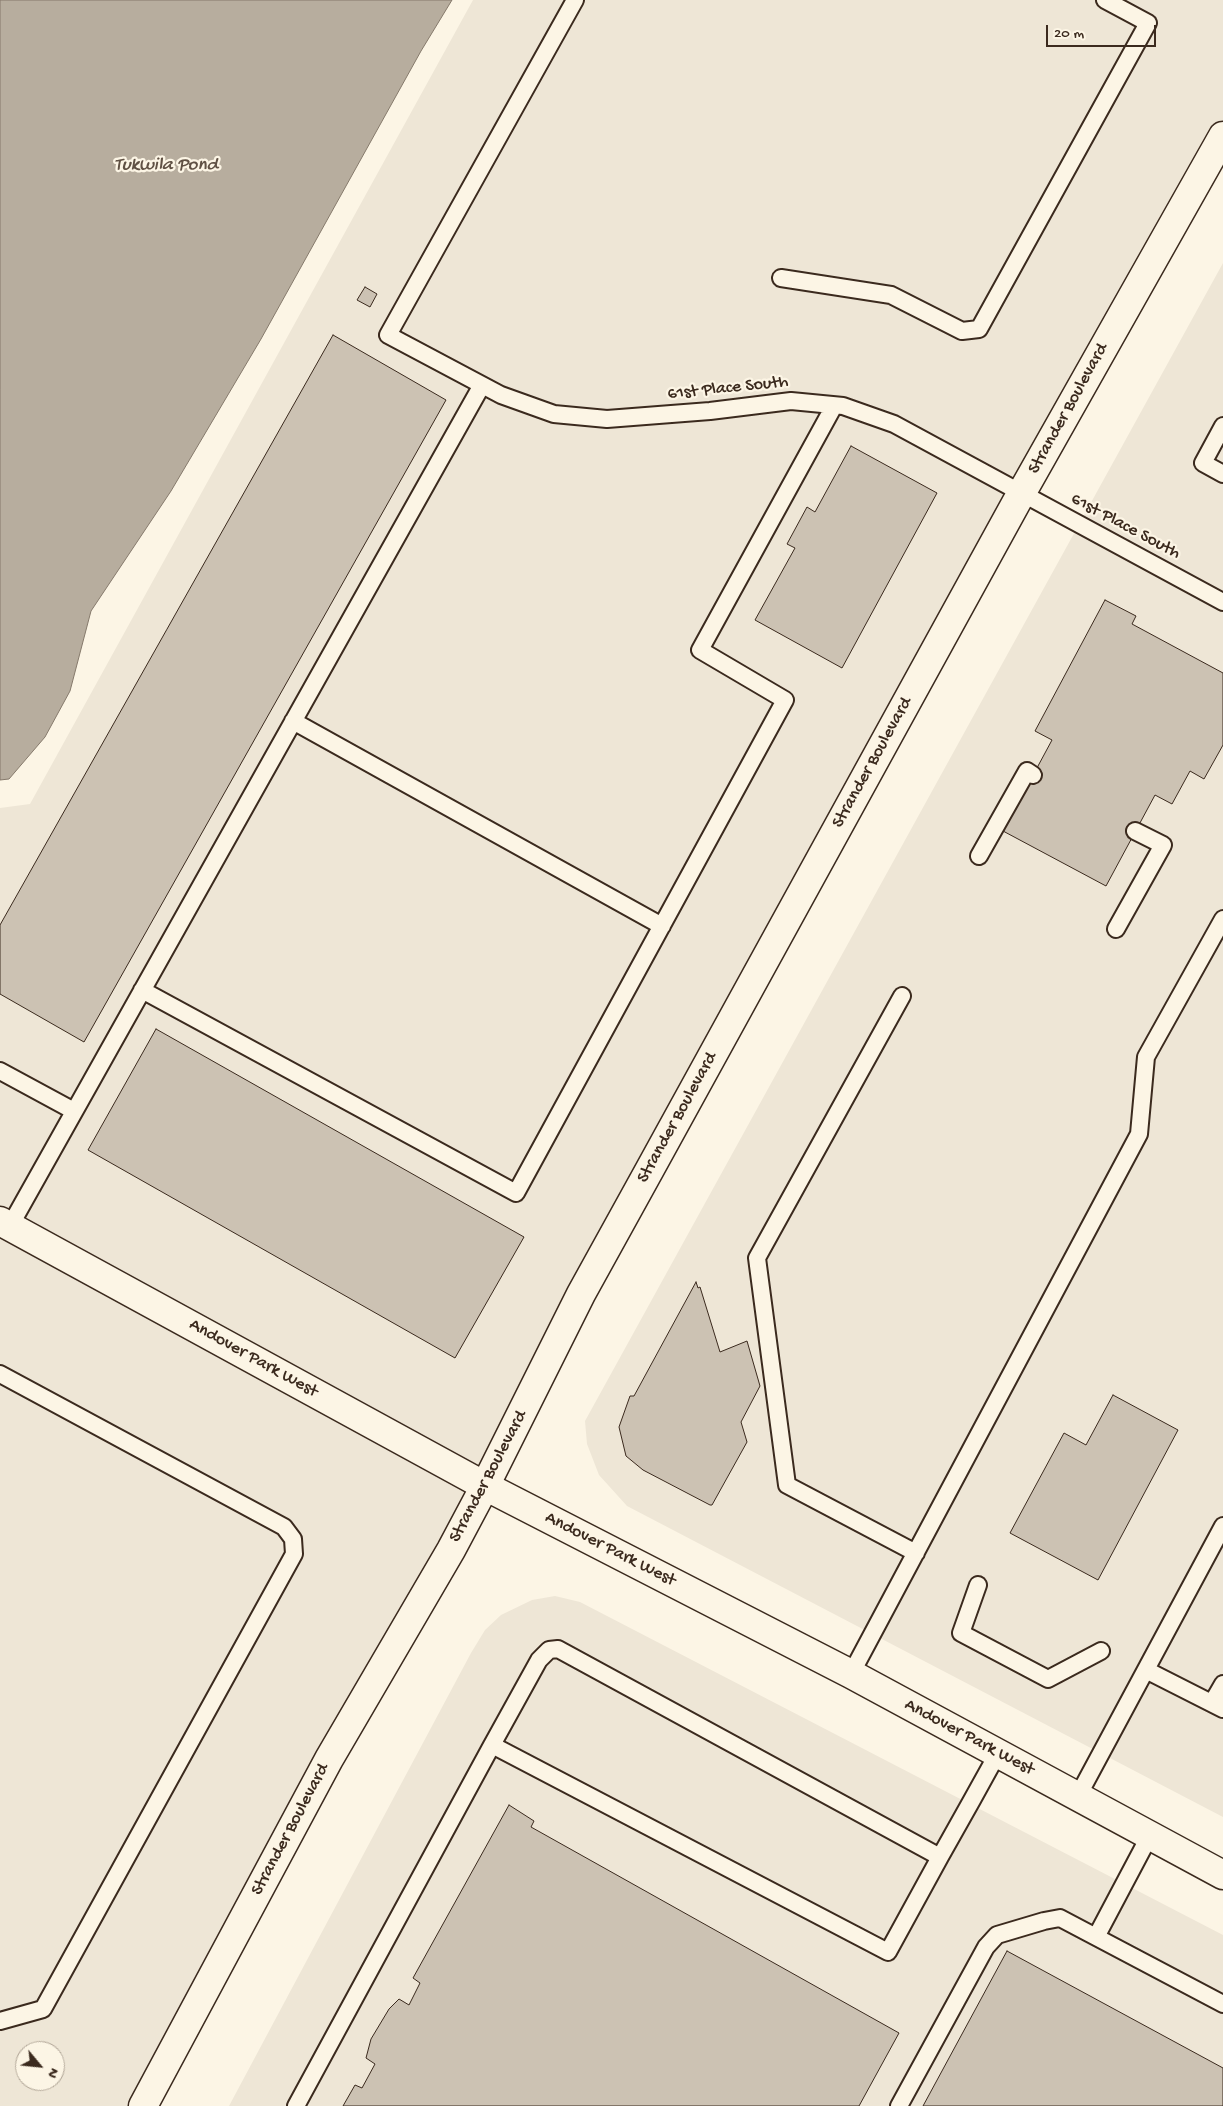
<!DOCTYPE html>
<style>
body{margin:0}
#map{position:relative;width:1223px;height:2106px;overflow:hidden;background:#fcf5e5;font-family:"Gochi Hand",sans-serif}
canvas{display:block}
.north{position:absolute;left:15px;top:2041px;width:50px;height:50px;box-sizing:border-box;background:#fcf5e5;border:1px solid #afa495;border-radius:50%;rotate:118deg;font-size:14px;font-weight:700;line-height:20px;text-align:center;color:#3b2a1e}
.north::after{content:'';display:block;margin:auto;width:18px;height:22px;background:#3b2a1e;clip-path:polygon(50% 0,100% 100%,50% 72%,0 100%)}
.scale{position:absolute;left:1046px;top:25px;width:110px;height:22px;box-sizing:border-box;border:2px solid #3b2a1e;border-top:0;padding-left:6px;font-size:15px;line-height:18px;white-space:nowrap;color:#3b2a1e;-webkit-text-stroke:4px #fcf5e5;paint-order:stroke}
</style>
<div id="map">
<canvas width="1223" height="2106"></canvas>
<div class="north">N</div>
<div class="scale">20 m</div>
</div>
<script>
const g = document.querySelector('canvas').getContext('2d');
g.lineJoin = 'round';
function fillPath(path, color) { g.fillStyle = color; g.fill(path, 'evenodd'); }
const toPath = rows => new Path2D(rows.map(r => 'M' + r).join(''));
function trace(path, color, width, dash) { g.strokeStyle = color; g.lineWidth = width; g.lineCap = dash ? 'butt' : 'round'; g.setLineDash(dash || []); g.stroke(path); }
function label(font, color, halo, rows, align = 'center') {
  g.font = font + ' "Gochi Hand",sans-serif'; g.lineWidth = 4.5; g.setLineDash([]); g.textBaseline = 'middle'; g.strokeStyle = halo; g.fillStyle = color; for (const [text, x, y, turn = 0] of rows) {
    g.save(); g.translate(x, y); g.rotate((+turn || 0) * Math.PI / 180); g.textAlign = isNaN(turn) ? turn : align; if (halo) g.strokeText(text, 0, 0); g.fillText(text, 0, 0); g.restore();
  }
}
fillPath(toPath([
 [473,0,1223,0,1223,149,133,2106,0,2106,0,808,30,804],
 [25,2051,55,2051,55,2081,25,2081],
 [1223,263,1223,1817,627,1506,599,1475,587,1444,585,1421],
 [555,1596,580,1602,1223,1935,1223,2106,229,2106,471,1653,485,1630,501,1615,532,1600]
]), '#eee6d6');
const water = toPath([
 [0,0,452,0,421,51,261,339,171,491,91,611,70,691,45,737,9,779,0,780,0,0]
]);
fillPath(water, '#b7ad9e');
trace(water, '#85796b', 1);
const building = toPath([
 [365,287,377,294,370,307,357,300,365,287],
 [333,335,446,400,84,1042,0,994,0,925,333,335],
 [851,446,937,493,842,668,755,620,795,548,787,544,807,507,815,512,851,446],
 [1105,600,1136,616,1132,624,1223,673,1223,745,1204,779,1190,771,1172,804,1155,795,1106,886,1003,831,1052,740,1035,731,1105,600],
 [156,1029,524,1237,455,1358,88,1150,156,1029],
 [696,1282,698,1288,700,1287,720,1352,747,1341,760,1386,741,1422,747,1442,712,1505,710,1505,643,1470,626,1456,619,1427,630,1396,634,1396,696,1282],
 [1113,1395,1178,1430,1098,1580,1010,1533,1064,1433,1086,1445,1113,1395],
 [509,1805,534,1821,531,1827,899,2033,859,2106,343,2106,355,2085,362,2088,375,2064,366,2058,371,2039,389,2009,399,1999,409,2005,420,1983,413,1978,509,1805],
 [1007,1951,1223,2068,1223,2106,923,2106,1007,1951]
]);
fillPath(building, '#ccc2b3');
trace(building, '#3b2a1e', 1);
const service = toPath([
 [575,0,388,335,501,395,554,414,607,419,710,411,791,401,843,406,894,424,1223,602],
 [781,278,891,295,962,331,979,329,1148,23,1105,0],
 [1223,426,1203,463,1223,474],
 [293,721,662,926],
 [979,856,1027,771,1033,775],
 [1116,929,1163,845,1135,831],
 [142,990,516,1193,785,700,700,650,834,406],
 [902,996,757,1258,787,1485,916,1553],
 [0,1071,74,1111],
 [10,1226,482,385],
 [0,1374,284,1527,293,1539,294,1554,43,2009,0,2021],
 [978,1585,961,1633,1048,1679,1101,1651],
 [1146,1670,1223,1709],
 [851,1674,1139,1134,1146,1057,1223,919],
 [1212,1703,1223,1684],
 [1078,1796,1223,1526],
 [940,1857,558,1649,549,1650,539,1660,492,1745,888,1952,940,1857,972,1800,998,1753],
 [1096,1937,1150,1835],
 [296,2106,492,1745],
 [899,2106,986,1947,997,1935,1044,1921,1060,1918,1223,2004]
]);
const tertiary = toPath([
 [0,1221,485,1486,851,1674,1223,1875]
]);
const secondary = toPath([
 [143,2106,329,1759,451,1550,485,1486,581,1294,650,1169,1021,494,1223,136]
]);
trace(service, '#3b2a1e', 20);
trace(tertiary, '#3b2a1e', 31);
trace(secondary, '#3b2a1e', 31);
trace(service, '#fcf5e5', 16);
trace(tertiary, '#fcf5e5', 28);
trace(secondary, '#fcf5e5', 28);
label('18px', '#3b2a1e', '#fcf5e5', [
 ["61st Place South",728,389,-6],
 ["Strander Boulevard",1069,409,-61],
 ["61st Place South",1125,527,28],
 ["Strander Boulevard",873,763,-61],
 ["Strander Boulevard",678,1118,-61],
 ["Andover Park West",253,1359,29],
 ["Strander Boulevard",489,1477,-62],
 ["Andover Park West",610,1550,27],
 ["Andover Park West",969,1738,28],
 ["Strander Boulevard",291,1830,-62]
]);
label('italic 19px', '#605144', '#fcf5e5', [
 ["Tukwila Pond",166,166]
]);
</script>
